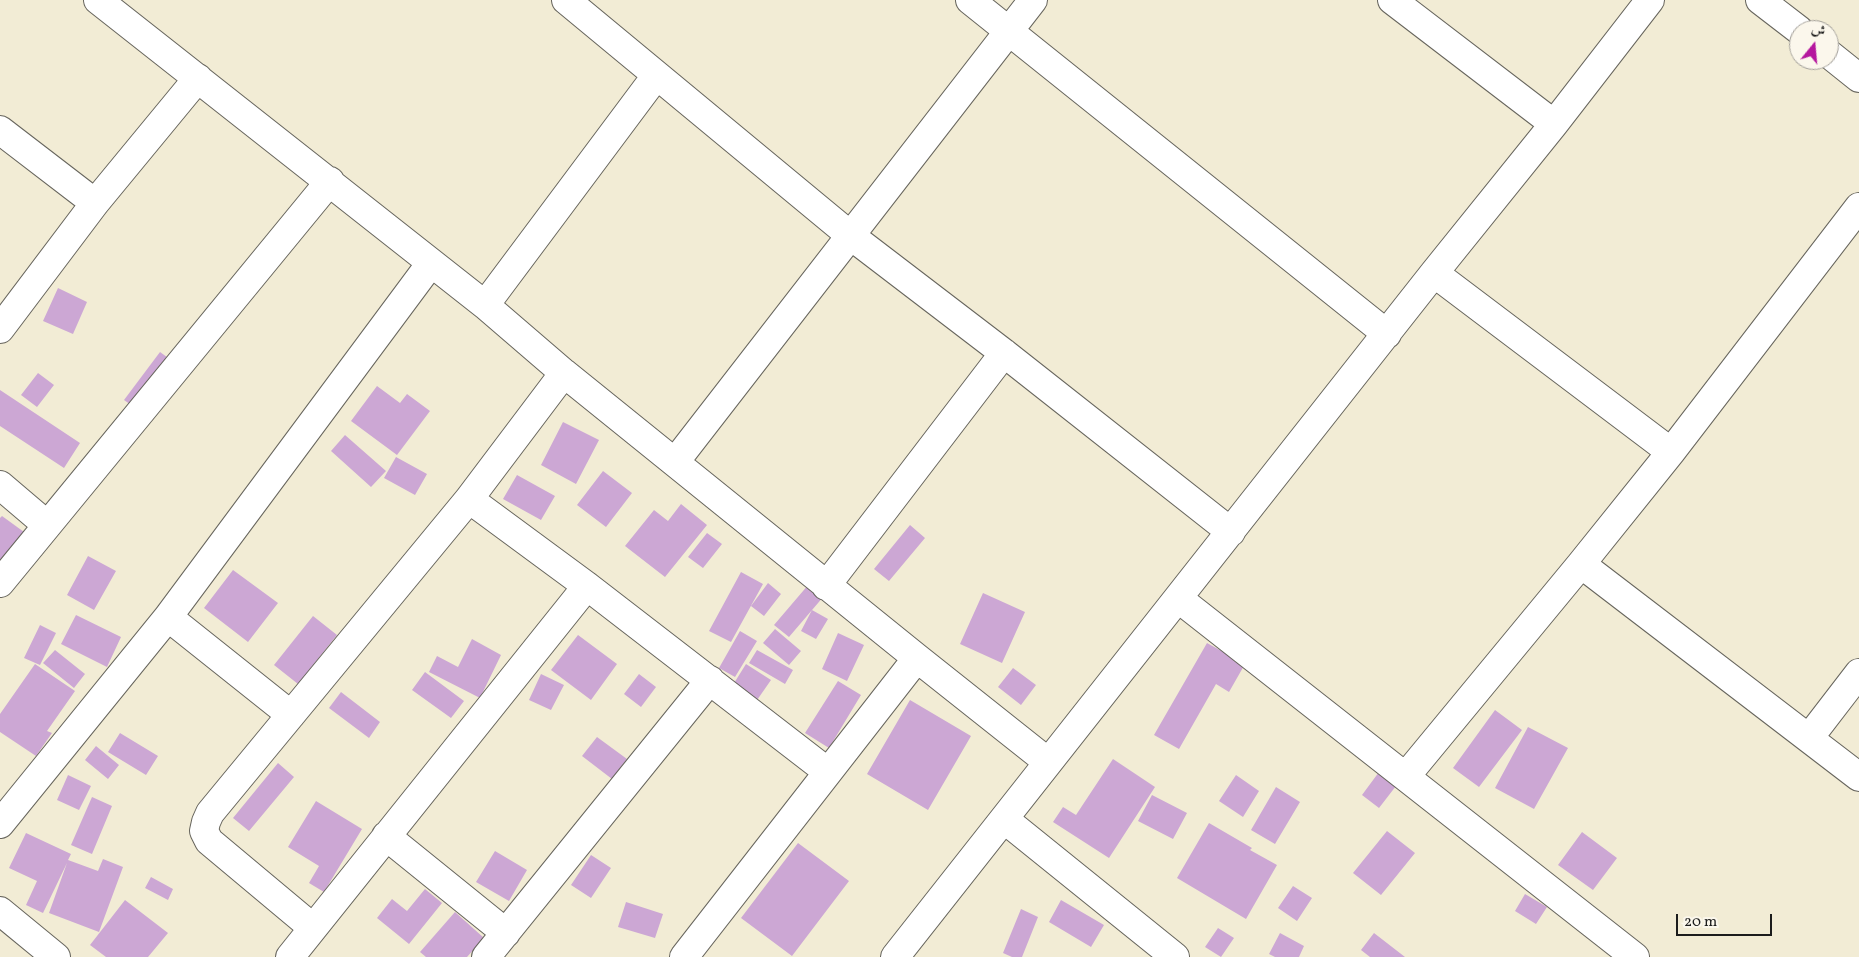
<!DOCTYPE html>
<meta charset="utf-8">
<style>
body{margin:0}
#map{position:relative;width:1859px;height:957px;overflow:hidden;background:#f2ecd5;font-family:Vollkorn,Amiri,serif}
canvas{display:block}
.north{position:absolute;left:1789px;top:20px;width:50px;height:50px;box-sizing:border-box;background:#fbf7ec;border:1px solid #a29f99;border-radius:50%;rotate:17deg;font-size:14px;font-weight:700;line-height:20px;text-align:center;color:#1c1c1c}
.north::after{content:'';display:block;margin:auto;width:18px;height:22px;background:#b5179e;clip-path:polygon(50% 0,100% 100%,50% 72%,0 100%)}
.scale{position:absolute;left:1676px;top:914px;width:96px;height:22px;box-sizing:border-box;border:2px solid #1c1c1c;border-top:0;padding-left:6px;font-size:15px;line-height:18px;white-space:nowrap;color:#1c1c1c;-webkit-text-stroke:4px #fbf7ec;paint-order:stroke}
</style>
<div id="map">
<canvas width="1859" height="957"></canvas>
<div class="north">ش</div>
<div class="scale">20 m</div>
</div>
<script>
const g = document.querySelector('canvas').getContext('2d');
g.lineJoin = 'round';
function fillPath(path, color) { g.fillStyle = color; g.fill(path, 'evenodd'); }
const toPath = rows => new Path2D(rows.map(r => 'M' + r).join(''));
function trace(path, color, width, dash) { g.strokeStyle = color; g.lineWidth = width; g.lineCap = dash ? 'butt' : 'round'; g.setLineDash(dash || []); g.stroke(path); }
fillPath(toPath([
 [58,288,87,302,73,334,43,321],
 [160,352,182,368,147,416,124,400],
 [38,373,54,385,37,407,21,395],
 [377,386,400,403,407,394,430,411,397,455,351,421],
 [0,390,80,443,64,468,0,426],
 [563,422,599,440,576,484,541,465],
 [345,435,386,471,371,487,331,451],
 [396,457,427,474,415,495,384,478],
 [603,471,632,493,606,527,577,505],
 [517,475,555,496,541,520,503,499],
 [681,504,707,525,665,577,625,546,654,510,668,521],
 [2,516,24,532,0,564,0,518],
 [910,525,925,538,889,581,874,569],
 [707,533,722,544,703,568,688,557],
 [88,556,116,571,94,610,67,595],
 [233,570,278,603,248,642,204,608],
 [741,572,763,584,731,642,709,631],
 [768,583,781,594,764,616,751,606],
 [809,584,824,596,789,637,774,625],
 [983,593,1025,612,1002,663,960,644],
 [812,610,828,619,816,639,801,631],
 [76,615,121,637,107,667,61,644],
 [313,616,337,635,298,684,274,665],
 [40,625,56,633,40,665,24,658],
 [775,629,801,651,789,665,763,643],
 [740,631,757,641,735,677,719,668],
 [838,633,864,645,847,681,822,669],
 [578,635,617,664,591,700,551,670],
 [472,639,501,655,480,698,429,672,437,656,458,667],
 [1207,643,1245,664,1229,692,1216,684,1179,749,1154,735],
 [55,650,85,674,74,688,43,663],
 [757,650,793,670,785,684,749,663],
 [35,664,75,691,47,731,52,733,36,756,0,732,0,714],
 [746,664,771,680,755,703,731,688],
 [1013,668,1036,685,1021,705,998,687],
 [425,672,464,701,451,718,412,690],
 [541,674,564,685,551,710,529,700],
 [639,674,656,687,641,707,624,694],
 [838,681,861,695,829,748,805,733],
 [341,692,380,722,369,738,329,708],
 [910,700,971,736,928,810,867,774],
 [1495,710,1522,730,1479,787,1453,768],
 [1528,727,1568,748,1534,809,1495,788],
 [120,733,158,756,146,775,108,752],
 [597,737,627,759,612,779,582,756],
 [96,746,119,765,108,779,85,760],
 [1113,759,1155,787,1109,858,1053,822,1063,807,1076,815],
 [278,763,294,777,249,831,233,818],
 [1379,772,1396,786,1379,808,1362,795],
 [68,775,91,786,79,810,57,800],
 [1236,775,1259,791,1243,817,1219,801],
 [1276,787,1300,802,1275,844,1251,830],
 [1152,795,1187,813,1173,839,1138,821],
 [92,797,112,806,92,854,71,845],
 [316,801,362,829,324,892,309,883,319,866,288,847],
 [1209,823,1252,848,1250,850,1277,865,1246,919,1177,878],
 [1387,831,1415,853,1381,895,1353,873],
 [1582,832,1617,858,1593,890,1558,865],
 [26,833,71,854,68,860,98,871,103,859,123,867,99,932,49,913,67,863,43,913,26,905,37,881,9,868],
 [798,843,849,881,792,956,741,918],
 [495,851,527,870,509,901,476,882],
 [591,855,611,868,591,898,571,885],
 [151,877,173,889,168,900,145,888],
 [1293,886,1312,898,1297,921,1278,908],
 [425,889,442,903,409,944,377,918,392,899,407,911],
 [1525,894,1547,907,1536,924,1515,911],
 [125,900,168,933,148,957,106,957,90,945],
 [1061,900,1104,925,1091,947,1049,922],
 [626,902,663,914,655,938,618,927],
 [1021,909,1038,917,1022,957,1012,957,1003,953],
 [455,912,484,938,467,957,426,957,420,952],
 [1218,928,1234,938,1221,957,1205,947],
 [1280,933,1304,946,1299,957,1275,957,1269,954],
 [1374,933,1405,957,1370,957,1361,950]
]), '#cca7d4');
const street = toPath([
 [98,0,485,305,564,373,917,658,1048,762],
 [566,0,851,236,1004,353,1231,532],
 [970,0,1387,334],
 [1392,0,1554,124],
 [1760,0,1799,30],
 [1829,54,1859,78],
 [0,130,95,203],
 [1434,273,1671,452],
 [485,305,656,76],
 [0,329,95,203,198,78],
 [675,462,1033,0],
 [0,485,47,525],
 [469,499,587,586,828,772],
 [1581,564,1859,777],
 [0,583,330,181],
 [826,586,1004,353],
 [1179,599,1635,957],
 [168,617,291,715],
 [1809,738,1859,673],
 [1406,776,1581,564,1671,452,1859,207],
 [1004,819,1175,957],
 [0,824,168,617,431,263],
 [386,836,506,933],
 [0,911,56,957],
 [313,928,209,841,204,831,206,822,210,813,469,499,564,373],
 [290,957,587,586],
 [486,957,710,680],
 [684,957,917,658],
 [895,957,1434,273,1554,124,1650,0]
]);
trace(street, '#67655d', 30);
trace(street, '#fff', 28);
</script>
